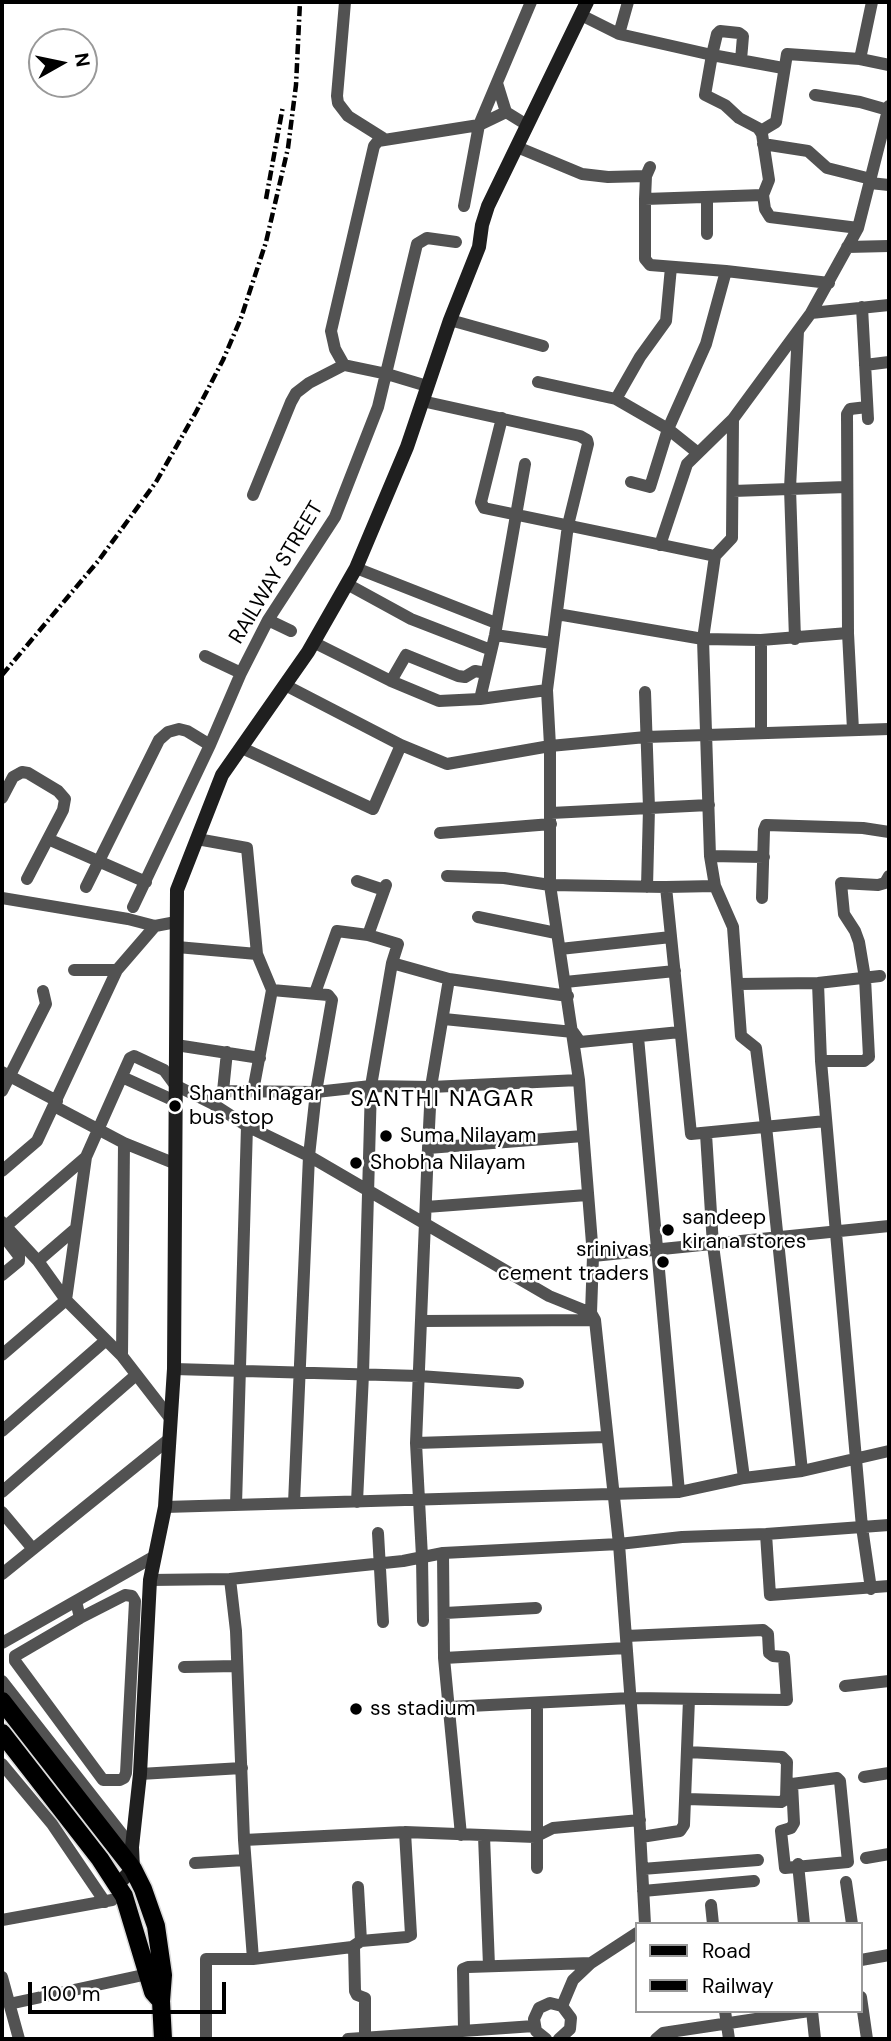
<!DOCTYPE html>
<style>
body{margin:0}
#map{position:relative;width:891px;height:2041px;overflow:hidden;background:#fff;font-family:"DM Sans",sans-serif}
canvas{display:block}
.frame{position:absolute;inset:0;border:4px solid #000;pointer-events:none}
.legend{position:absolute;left:635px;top:1922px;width:228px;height:91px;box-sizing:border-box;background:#fff;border:2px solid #999;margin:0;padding:9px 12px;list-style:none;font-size:21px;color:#000}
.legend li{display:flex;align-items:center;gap:14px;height:35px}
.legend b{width:35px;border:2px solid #999}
.north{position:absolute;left:28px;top:28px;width:70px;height:70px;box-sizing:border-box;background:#fff;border:2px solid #999;border-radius:50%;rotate:81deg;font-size:19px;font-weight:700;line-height:28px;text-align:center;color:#000}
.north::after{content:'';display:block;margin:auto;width:24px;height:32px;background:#000;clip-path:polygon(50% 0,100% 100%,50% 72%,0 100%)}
.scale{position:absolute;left:28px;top:1982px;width:198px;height:32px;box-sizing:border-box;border:4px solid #000;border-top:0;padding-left:9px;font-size:21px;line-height:24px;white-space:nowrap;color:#000;-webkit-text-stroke:5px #fff;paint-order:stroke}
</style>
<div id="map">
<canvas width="891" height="2041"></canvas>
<div class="frame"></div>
<ul class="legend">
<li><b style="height:9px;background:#000"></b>Road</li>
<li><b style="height:9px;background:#000"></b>Railway</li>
</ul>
<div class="north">N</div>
<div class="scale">100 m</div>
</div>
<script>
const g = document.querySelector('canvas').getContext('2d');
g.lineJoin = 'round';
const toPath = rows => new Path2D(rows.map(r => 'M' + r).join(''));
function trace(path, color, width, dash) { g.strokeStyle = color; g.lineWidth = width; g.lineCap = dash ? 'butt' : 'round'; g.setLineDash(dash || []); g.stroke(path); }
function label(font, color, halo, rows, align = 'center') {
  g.font = font + ' "DM Sans",sans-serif'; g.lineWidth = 5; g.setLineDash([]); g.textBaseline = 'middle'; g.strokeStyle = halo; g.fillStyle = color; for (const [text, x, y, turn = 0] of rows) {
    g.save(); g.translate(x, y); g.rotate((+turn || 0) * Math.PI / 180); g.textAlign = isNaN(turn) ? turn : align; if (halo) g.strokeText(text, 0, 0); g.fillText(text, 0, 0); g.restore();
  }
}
const primary = toPath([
 [2,1701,133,1869,143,1889,156,1926,163,1975,161,2001,163,2039],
 [2,1733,100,1859,124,1896,153,1992,161,2001]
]);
trace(primary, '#dbdbdb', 21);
trace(toPath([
 [345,2,337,96,338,103,348,116,383,138],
 [581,15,619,34,628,2],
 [619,34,712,55,705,95,725,105,739,118,758,128,762,134,769,180,763,195,765,209,770,217,858,228],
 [860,59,872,2],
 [741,60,743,36,739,33,720,31,717,34,712,55,783,68],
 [497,83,506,112],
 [815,95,860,102,888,110],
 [761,131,776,122,787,54,860,59,889,65],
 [763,144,808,151,827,168,871,179],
 [517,147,582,174,608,177,646,176],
 [650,167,646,176,645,199,645,259,650,265,726,271,829,283],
 [870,183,889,185],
 [707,197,707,234],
 [645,199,763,195],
 [464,206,479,125,531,2],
 [847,247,889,246],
 [862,307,868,419],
 [811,313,889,305],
 [450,320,543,346],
 [344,365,335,349,331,331,374,146,378,141,479,125,506,112,527,125],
 [865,365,889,362],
 [538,382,616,399,668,429,698,453],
 [616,399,640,357,666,321,671,267],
 [422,401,580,436,587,440,588,444,568,525,547,690,550,746,550,885,579,1080,593,1256,591,1313,595,1320,619,1544,639,1812,645,1924],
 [502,418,481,502,484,508,715,556],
 [733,419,732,538,715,556,703,639,710,856,715,886,733,927,741,1036,756,1048,766,1126,802,1471],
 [631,482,650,487,668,429,706,344,726,271],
 [733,491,846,487],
 [253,495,291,402,296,393,309,383,344,365,387,374,427,386],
 [660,545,687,464,733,419,811,313,858,228,889,106],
 [356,568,496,623],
 [347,584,411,619,491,650],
 [557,614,703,639,761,640,848,633],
 [268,620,291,631],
 [495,635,552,643],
 [795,639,790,488,798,331],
 [761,640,761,733],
 [313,642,391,681,439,701,480,699,547,690],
 [205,656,241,673],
 [391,681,406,655,458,676,465,677,475,671,486,673],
 [285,685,401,745,447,764,550,746,646,737,889,729],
 [645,692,649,808,647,887],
 [480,699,495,635,525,464],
 [853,730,848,633,847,414,850,409,867,407],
 [242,748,373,809,401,745],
 [2,798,13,777,22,772,28,773,58,791,65,799,63,810,27,879],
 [551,813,709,805],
 [440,833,551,824],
 [48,839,146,882],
 [197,839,247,848,257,954,272,990,253,1091],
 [710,856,764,857],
 [447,876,504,878,550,885,666,887,715,886],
 [357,881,384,890],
 [86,887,159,740,168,732,179,729,187,731,210,745],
 [666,887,691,1134,826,1121],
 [2,898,128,919,155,926,176,922],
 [762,898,764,830,766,825,863,828,889,832],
 [133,907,210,745,241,673,268,620,335,517,378,407,417,244,427,238,456,242],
 [478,917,556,933],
 [368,935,386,885],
 [177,947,257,954],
 [560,949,671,937],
 [392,963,449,979,568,996],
 [74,970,117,970],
 [565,982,675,971],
 [818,983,821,1061,836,1233,862,1527,871,1589],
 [738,984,818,983,880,976],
 [272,990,328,995,332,1000,316,1092,309,1156,294,1503],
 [315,993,337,931,368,935,398,944,392,963,371,1086,363,1374,357,1502],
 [444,1019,573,1032,580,1042,680,1032],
 [638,1037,679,1492],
 [176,1045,260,1058],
 [821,1061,864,1061,869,1057,865,978,859,942,855,931,844,914,841,883,878,885,885,883,889,876],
 [2,1072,57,1101],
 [122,1077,175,1101],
 [2,1091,46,1004,43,991],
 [223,1091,227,1052],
 [213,1104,223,1091,316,1092,371,1086,431,1087,579,1080],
 [54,1106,124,1143,176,1164],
 [706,1134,713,1245,744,1478],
 [428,1148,583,1136],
 [2,1171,37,1141,117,970,155,926],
 [426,1207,587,1195],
 [2,1222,38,1261,66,1300,122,1356,170,1418],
 [6,1226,86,1157],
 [2,1234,19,1256,19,1261,2,1275],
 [593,1256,889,1226],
 [38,1261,74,1230],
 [422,1321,595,1320],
 [2,1355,66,1300,86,1157,130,1058,134,1056,164,1070,175,1085,213,1104,247,1126,309,1156,549,1296,591,1313],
 [122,1356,124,1143],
 [174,1369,419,1376,518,1383],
 [2,1431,105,1341],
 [416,1443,606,1437],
 [2,1492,136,1375],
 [236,1505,247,1126],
 [165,1507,679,1492,744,1478,802,1471,889,1451],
 [2,1512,33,1549],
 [378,1533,383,1622],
 [766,1534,770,1595,889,1586],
 [443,1553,444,1658,461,1835],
 [2,1574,168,1440],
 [230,1579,236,1631,244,1840,253,1959],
 [150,1580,230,1579,403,1561,443,1553,619,1544,682,1537,766,1534,889,1525],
 [76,1601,80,1618,15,1656,15,1661,103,1780,120,1780,124,1778,126,1773,135,1601,132,1596,125,1595,80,1618],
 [445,1613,536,1608],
 [423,1621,422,1557,416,1443,428,1148,431,1087,449,979],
 [2,1643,155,1556],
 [444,1658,626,1648],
 [184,1667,237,1666],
 [2,1681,132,1847],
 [845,1686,889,1681],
 [449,1707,631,1698,787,1700,784,1657,773,1656,769,1653,768,1634,763,1630,626,1636],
 [2,1764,52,1824,105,1902],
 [140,1774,242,1768],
 [864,1777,889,1773],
 [837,1778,840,1781,848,1862,785,1868,781,1831,791,1828,794,1823,792,1784,837,1778],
 [687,1799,781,1802,786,1799,787,1762,782,1757,688,1752],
 [484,1836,489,1966],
 [641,1837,673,1832,680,1831,684,1825,689,1699],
 [244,1840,405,1832,535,1837,553,1828,640,1820],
 [866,1858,889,1854],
 [195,1863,245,1860],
 [798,1864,804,1924],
 [537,1868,537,1704],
 [642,1869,758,1860],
 [846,1882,852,1924],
 [358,1887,361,1941],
 [643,1891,754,1881],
 [711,1905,713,1924],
 [2,1920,112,1900],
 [354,1947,355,1991,357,1995,365,1998,365,2039],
 [861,1960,889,1955],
 [2,1977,19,2039],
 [861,1997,867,2039],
 [9,2004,148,1974],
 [562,2006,573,1980,591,1963,637,1933],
 [725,2011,729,2039],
 [812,2011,815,2039],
 [464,2030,463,1969,468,1967,591,1963],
 [206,2039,206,1959,253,1959,352,1947,361,1941,407,1937,411,1935,405,1832],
 [348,2039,534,2026],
 [546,2039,536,2031,534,2019,539,2008,550,2003,562,2006,571,2018,570,2029,559,2039],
 [656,2039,663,2033,809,2011]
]), '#525252', 12);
trace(toPath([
 [116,1883,123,1879,133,1869,132,1847,140,1774,150,1580,165,1507,174,1369,177,890,222,775,308,652,356,568,407,447,450,320,479,247,482,225,488,206,587,2]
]), '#1f1f1f', 14);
trace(primary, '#000', 18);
trace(toPath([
 [266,199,283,106],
 [2,675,99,560,156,482,196,412,223,360,241,318,266,242,288,148,296,85,300,2]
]), '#000', 4.5, [10, 3.5, 2, 3.5]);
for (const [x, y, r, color] of [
 [175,1106,7,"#000"],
 [386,1136,7,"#000"],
 [356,1163,7,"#000"],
 [668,1230,7,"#000"],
 [663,1262,7,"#000"],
 [356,1709,7,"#000"]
]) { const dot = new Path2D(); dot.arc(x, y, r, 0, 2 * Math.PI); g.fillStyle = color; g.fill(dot); trace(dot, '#fff', 2.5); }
label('21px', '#000', '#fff', [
 ["RAILWAY STREET",277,573,-59]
]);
label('21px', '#000', '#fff', [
 ["Shanthi nagar",189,1094],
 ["bus stop",189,1118],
 ["Suma Nilayam",400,1136],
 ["Shobha Nilayam",370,1163],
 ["sandeep",682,1218],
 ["kirana stores",682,1242],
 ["srinivas",649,1250,"right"],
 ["cement traders",649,1274,"right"],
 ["ss stadium",370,1709]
], 'left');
g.letterSpacing = '2px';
label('23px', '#000', '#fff', [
 ["SANTHI NAGAR",443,1100]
]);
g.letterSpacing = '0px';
</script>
